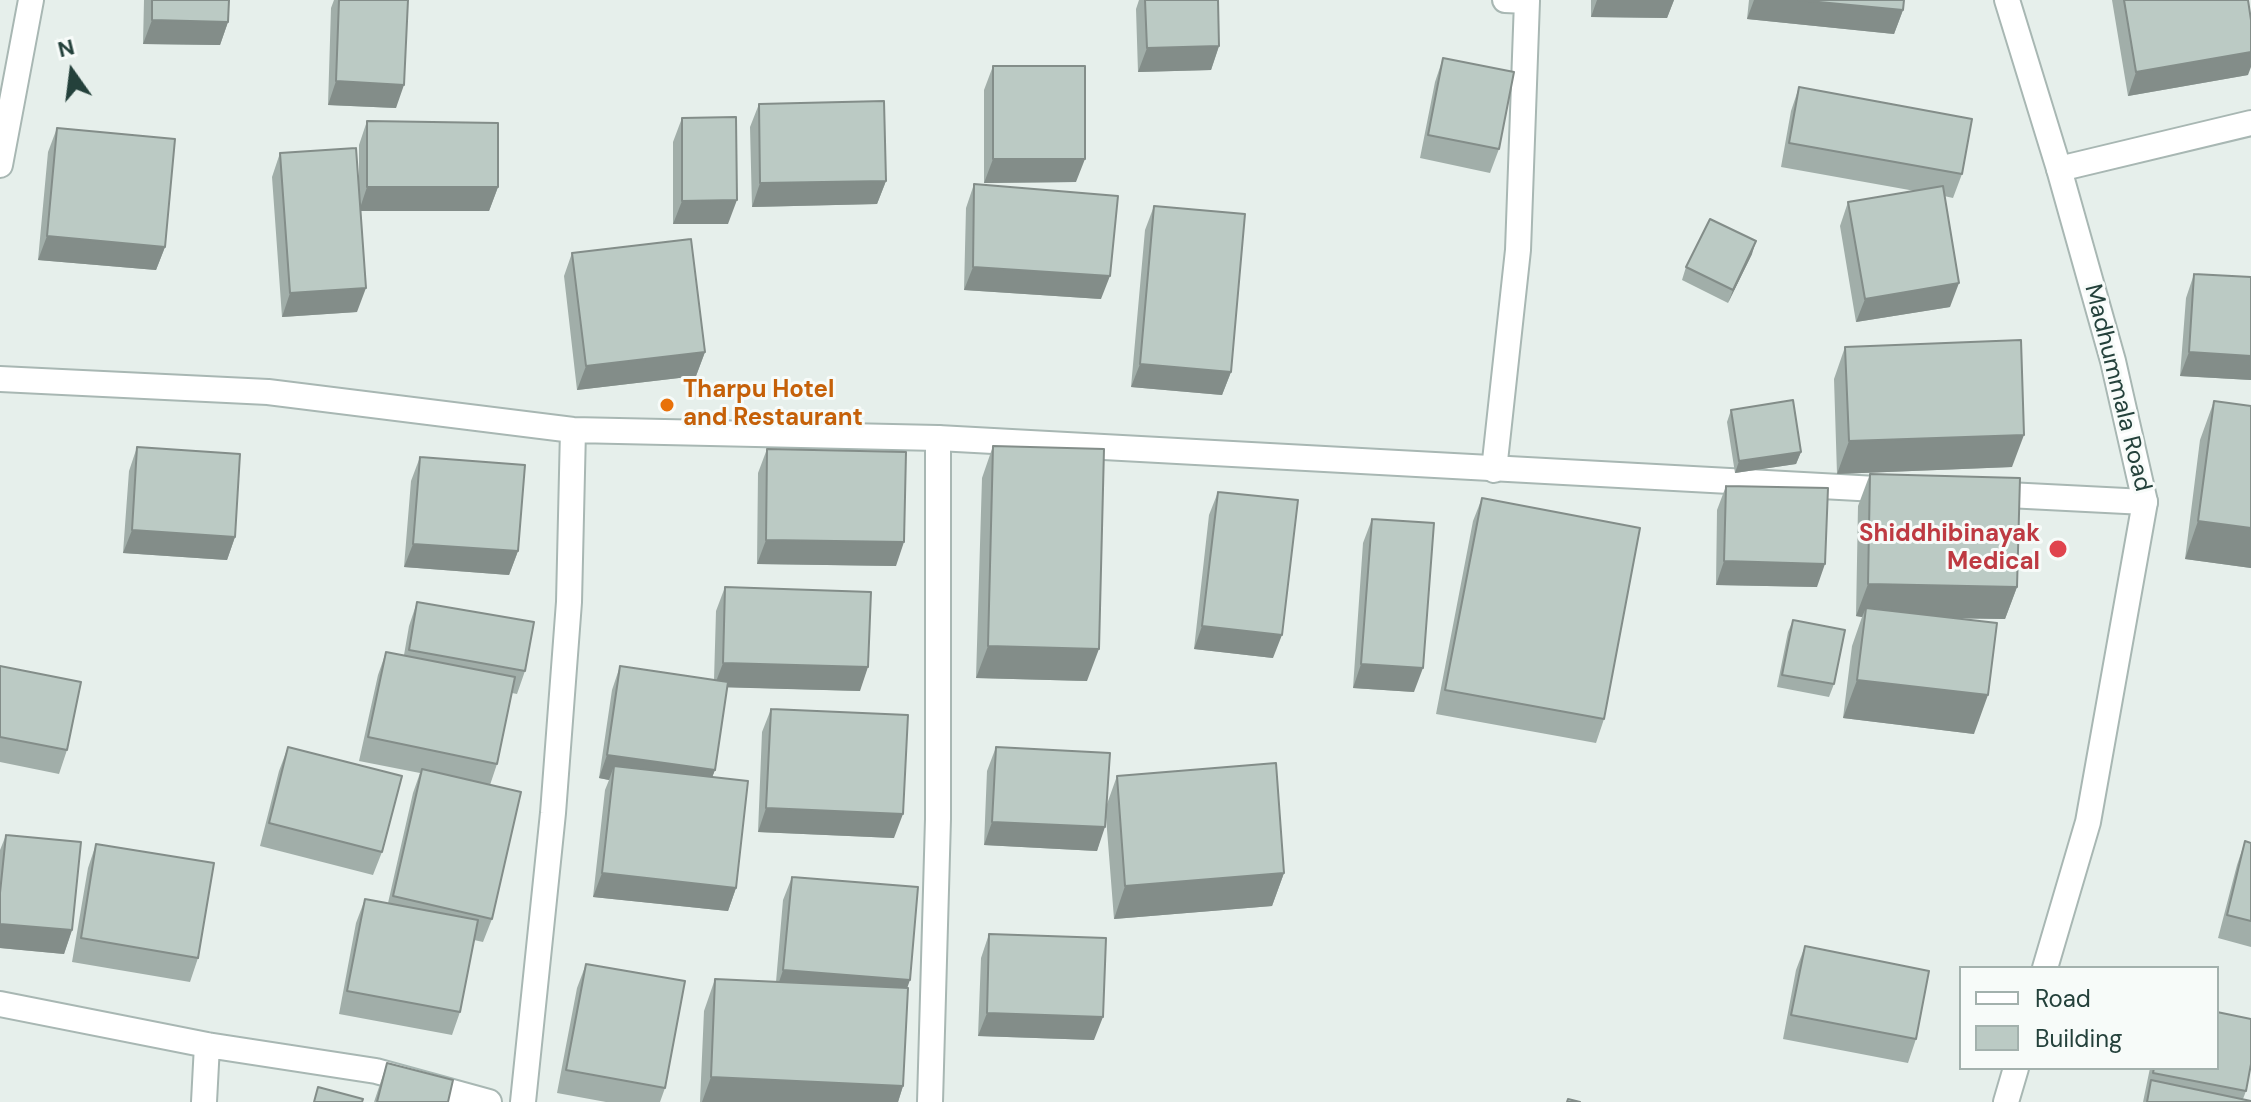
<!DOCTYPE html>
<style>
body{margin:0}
#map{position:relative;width:2251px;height:1102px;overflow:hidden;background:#e6efeb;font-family:"DM Sans",sans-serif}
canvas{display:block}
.legend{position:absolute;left:1959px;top:966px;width:260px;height:104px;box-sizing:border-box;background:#f7fbf9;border:2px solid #a3b1ad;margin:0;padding:10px 14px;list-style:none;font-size:24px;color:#24413b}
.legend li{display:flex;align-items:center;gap:16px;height:40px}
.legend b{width:40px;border:2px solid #a3b1ad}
.north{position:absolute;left:32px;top:32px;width:80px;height:80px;-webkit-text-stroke:6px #f7fbf9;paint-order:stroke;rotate:346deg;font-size:22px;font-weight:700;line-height:32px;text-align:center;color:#24413b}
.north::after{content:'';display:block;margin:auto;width:28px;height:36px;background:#24413b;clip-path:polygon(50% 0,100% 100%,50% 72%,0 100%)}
</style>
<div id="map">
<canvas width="2251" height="1102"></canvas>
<ul class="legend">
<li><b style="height:10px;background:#fff"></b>Road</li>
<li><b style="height:22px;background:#bbcac4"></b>Building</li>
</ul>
<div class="north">N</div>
</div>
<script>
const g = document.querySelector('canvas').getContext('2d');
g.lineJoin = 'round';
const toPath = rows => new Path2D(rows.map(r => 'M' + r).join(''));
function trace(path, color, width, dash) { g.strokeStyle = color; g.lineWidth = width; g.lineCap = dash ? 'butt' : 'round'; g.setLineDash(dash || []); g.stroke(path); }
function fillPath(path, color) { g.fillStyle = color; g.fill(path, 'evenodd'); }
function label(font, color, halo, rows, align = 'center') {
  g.font = font + ' "DM Sans",sans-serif'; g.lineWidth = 6; g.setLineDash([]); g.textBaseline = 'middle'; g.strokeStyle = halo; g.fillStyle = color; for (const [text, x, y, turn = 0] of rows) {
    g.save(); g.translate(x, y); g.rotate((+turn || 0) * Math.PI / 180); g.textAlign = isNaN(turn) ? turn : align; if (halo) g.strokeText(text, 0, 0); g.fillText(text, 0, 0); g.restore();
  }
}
const service = toPath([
 [1494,470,1518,250,1527,1,1505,0],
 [0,1004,207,1045,376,1071,489,1102],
 [204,1102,207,1045],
 [930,1102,938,819,938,438]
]);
const minor = toPath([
 [0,165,31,0],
 [2059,169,2251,123],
 [0,379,268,392,573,430,938,438,1895,490],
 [1988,494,2145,502],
 [523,1102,553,813,569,602,573,430]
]);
const tertiary = toPath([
 [2007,0,2059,169,2113,361,2145,502,2088,822,2045,968],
 [2006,1102,2016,1068]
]);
trace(service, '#a8b7b3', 28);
trace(minor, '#a8b7b3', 28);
trace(tertiary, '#a8b7b3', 28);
trace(service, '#fff', 24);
trace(minor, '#fff', 24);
trace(tertiary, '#fff', 24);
fillPath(toPath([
 [144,0,229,0,228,22,220,45,143,44],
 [334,0,408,0,396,108,328,105,331,8],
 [1139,0,1218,0,1219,46,1211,70,1138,72,1136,9],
 [1591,0,1674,0,1667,18,1591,17],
 [1749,0,1904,0,1903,10,1894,34,1747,19],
 [2112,0,2248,0,2248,75,2128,96],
 [1443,58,1499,149,1490,173,1420,158,1435,82],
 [993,66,1076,182,984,183,984,90],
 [1799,87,1962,174,1953,198,1944,196,1950,307,1856,322,1840,226,1848,202,1915,191,1781,167,1791,111],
 [759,104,886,181,877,204,752,207,750,127],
 [682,118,728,224,673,224,673,142],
 [367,121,498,187,489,211,360,211,357,312,282,317,272,177,280,153,359,191,359,145],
 [57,128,165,247,156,270,38,260,48,152],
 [974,184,1101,299,964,290,966,208],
 [1154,206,1231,372,1222,395,1131,387,1145,230],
 [572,253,705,352,696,376,577,390,564,276],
 [1752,254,1728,303,1682,280,1686,267],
 [2194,274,2251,277,2251,380,2180,376,2186,298],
 [1845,347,2012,467,1837,474,1834,379],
 [2214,401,2251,406,2251,568,2185,559,2200,440],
 [1731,410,1801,452,1796,464,1735,473,1727,422],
 [993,446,1087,681,976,678,982,478],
 [137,447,235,537,227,560,123,553,129,471],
 [767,449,896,566,757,564,758,473],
 [420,457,518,551,509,575,404,567,411,481],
 [1870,474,2017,587,2005,619,1955,618,1974,734,1843,718,1852,646,1862,617,1856,616,1858,506],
 [1726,486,1817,587,1716,585,1717,510],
 [1218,492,1273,658,1194,649,1209,515],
 [1482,498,1604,719,1596,743,1436,714,1473,521],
 [1372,519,1414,692,1353,688,1363,543],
 [725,587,860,691,727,687,715,770,712,777,736,888,728,911,593,897,605,790,609,780,599,778,612,690,620,666,714,680,716,611],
 [417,602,525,671,517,694,512,693,497,764,490,785,492,919,483,942,474,940,460,1012,452,1035,339,1014,356,923,365,899,388,903,413,793,420,773,359,761,378,675,386,652,404,655,409,626],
 [1793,620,1834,684,1829,697,1777,687,1788,632],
 [0,666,67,750,59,774,0,762],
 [771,709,894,838,758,832,762,732],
 [288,747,382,852,373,875,260,846,279,771],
 [996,747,1107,804,1117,776,1284,873,1272,906,1114,919,1106,817,1097,851,984,845,987,771],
 [6,835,72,930,64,954,0,948,0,850],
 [2245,841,2251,843,2251,947,2218,938,2237,865],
 [96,844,198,958,190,982,72,962,88,868],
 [792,877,907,988,903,1086,898,1102,700,1102,704,1011,715,979,776,982,783,900],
 [989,934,1094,1040,978,1036,981,958],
 [1805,946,1916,1039,1908,1063,1783,1039,1796,970],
 [586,964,665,1088,660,1102,606,1102,557,1093,577,988],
 [387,1063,448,1102,374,1102],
 [2150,1068,2217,1068,2246,1091,2243,1099,2251,1102,2143,1102]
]), '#a1aea9');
fillPath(toPath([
 [1597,0,1674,0,1667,18,1591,17],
 [1754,0,1798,0,1903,10,1894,34,1747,19],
 [152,20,228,22,220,45,143,44],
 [1219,46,1211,70,1138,72,1147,48],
 [2251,52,2251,67,2248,75,2128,96,2136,72],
 [336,81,404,85,396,108,328,105],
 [993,159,1085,159,1076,182,984,183],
 [886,181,877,204,752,207,760,183],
 [367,187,498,187,489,211,359,211],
 [737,200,728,224,673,224,682,201],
 [47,236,165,247,156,270,38,260],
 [1756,241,1752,254,1728,303,1733,290],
 [973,267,1110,276,1101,299,964,290],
 [1959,283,1950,307,1856,322,1865,299],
 [366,288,357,312,282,317,290,293],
 [705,352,696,376,577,390,586,366],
 [2189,352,2251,356,2251,380,2180,376],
 [1140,364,1231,372,1222,395,1131,387],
 [2024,435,2012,467,1837,474,1849,441],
 [1801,452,1796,464,1735,473,1739,461],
 [2198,521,2251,528,2251,568,2185,559],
 [132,530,235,537,227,560,123,553],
 [766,540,904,542,896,566,757,564],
 [413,544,518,551,509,575,404,567],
 [1724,561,1825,564,1817,587,1716,585],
 [1868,584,2017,587,2005,619,1865,617,1866,608,1862,617,1856,616],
 [1202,626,1282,635,1273,658,1194,649],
 [988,646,1099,649,1087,681,976,678],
 [723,663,868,667,860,691,714,687],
 [1361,664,1423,668,1414,692,1353,688],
 [1857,680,1988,695,1974,734,1843,718],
 [607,755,715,770,706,793,614,766,609,780,599,778],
 [766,808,903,814,894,838,758,832],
 [992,822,1105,827,1097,851,984,845],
 [602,873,736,888,728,911,593,897],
 [1284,873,1272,906,1114,919,1125,886],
 [0,924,72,930,64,954,0,948],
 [783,970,910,980,902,1003,775,994],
 [987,1013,1103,1017,1094,1040,978,1036],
 [711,1077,903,1086,898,1102,702,1102]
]), '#838d89');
const building = toPath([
 [152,0,229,0,228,22,152,20,152,0],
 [339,0,408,0,404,85,336,81,339,0],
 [1145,0,1218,0,1219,46,1147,48,1145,0],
 [1798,0,1904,0,1903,10,1798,0],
 [2124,0,2248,0,2251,20,2251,52,2136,72,2124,0],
 [1443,58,1514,72,1499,149,1428,135,1443,58],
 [993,66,1085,66,1085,159,993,159,993,66],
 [1799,87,1972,119,1962,174,1789,143,1799,87],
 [884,101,886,181,760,183,759,104,884,101],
 [736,117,737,200,682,201,682,118,736,117],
 [367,121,498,123,498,187,367,187,367,121],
 [57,128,175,139,165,247,47,236,57,128],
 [356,148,366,288,290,293,280,153,356,148],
 [974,184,1118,196,1110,276,973,267,974,184],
 [1943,186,1959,283,1865,299,1848,202,1943,186],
 [1154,206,1245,214,1231,372,1140,364,1154,206],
 [1710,219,1756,241,1733,290,1686,267,1710,219],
 [691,239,705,352,586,366,572,253,691,239],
 [2194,274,2251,277,2251,356,2189,352,2194,274],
 [2021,340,2024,435,1849,441,1845,347,2021,340],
 [1793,400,1801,452,1739,461,1731,410,1793,400],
 [2214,401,2251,406,2251,528,2198,521,2214,401],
 [993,446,1104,449,1099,649,988,646,993,446],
 [137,447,240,454,235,537,132,530,137,447],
 [767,449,906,452,904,542,766,540,767,449],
 [420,457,525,465,518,551,413,544,420,457],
 [1870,474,2020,478,2017,587,1868,584,1870,474],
 [1726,486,1828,488,1825,564,1724,561,1726,486],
 [1218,492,1298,500,1282,635,1202,626,1218,492],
 [1482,498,1640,528,1604,719,1445,690,1482,498],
 [1372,519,1434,523,1423,668,1361,664,1372,519],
 [725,587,871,592,868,667,723,663,725,587],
 [417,602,534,622,525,671,409,650,417,602],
 [1866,608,1997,623,1988,695,1857,680,1866,608],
 [1793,620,1845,630,1834,684,1782,675,1793,620],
 [386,652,515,677,497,764,368,737,386,652],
 [0,666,81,682,67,750,0,737,0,666],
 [620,666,728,682,715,770,607,755,620,666],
 [771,709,908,715,903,814,766,808,771,709],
 [288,747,402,776,382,852,269,823,288,747],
 [996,747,1110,753,1105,827,992,822,996,747],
 [1276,763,1284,873,1125,886,1117,776,1276,763],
 [614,766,748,781,736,888,602,873,614,766],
 [422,769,521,792,492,919,393,896,422,769],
 [6,835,81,842,72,930,0,924,0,893,6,835],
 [2245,841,2251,843,2251,921,2227,915,2245,841],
 [96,844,214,863,198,958,81,938,96,844],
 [792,877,918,887,910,980,783,970,792,877],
 [365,899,478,920,460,1012,347,991,365,899],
 [989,934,1106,938,1103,1017,987,1013,989,934],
 [1805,946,1929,971,1916,1039,1791,1015,1805,946],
 [586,964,685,981,665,1088,566,1070,586,964],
 [715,979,908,988,903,1086,711,1077,715,979],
 [2217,1012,2251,1019,2251,1064,2246,1091,2153,1073,2154,1068,2217,1068,2217,1012],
 [387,1063,453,1080,448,1102,377,1102,387,1063],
 [2151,1080,2251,1101,2251,1102,2147,1102,2151,1080],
 [318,1087,363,1099,362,1102,314,1102,318,1087],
 [1568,1099,1580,1102,1567,1102,1568,1099]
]);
fillPath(building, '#bbcac4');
trace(building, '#838d89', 2);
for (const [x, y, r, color] of [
 [667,405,8,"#e8710a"],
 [2058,549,10,"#e0444e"]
]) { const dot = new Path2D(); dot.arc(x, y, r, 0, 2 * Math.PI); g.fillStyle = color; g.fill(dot); trace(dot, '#f7fbf9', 3); }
label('24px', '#24413b', '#f7fbf9', [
 ["Madhummala Road",2117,388,76]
]);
label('bold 24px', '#c56008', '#f7fbf9', [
 ["Tharpu Hotel",683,391],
 ["and Restaurant",683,419]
], 'left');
label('bold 24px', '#be3a42', '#f7fbf9', [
 ["Shiddhibinayak",2040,535],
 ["Medical",2040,563]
], 'right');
</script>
